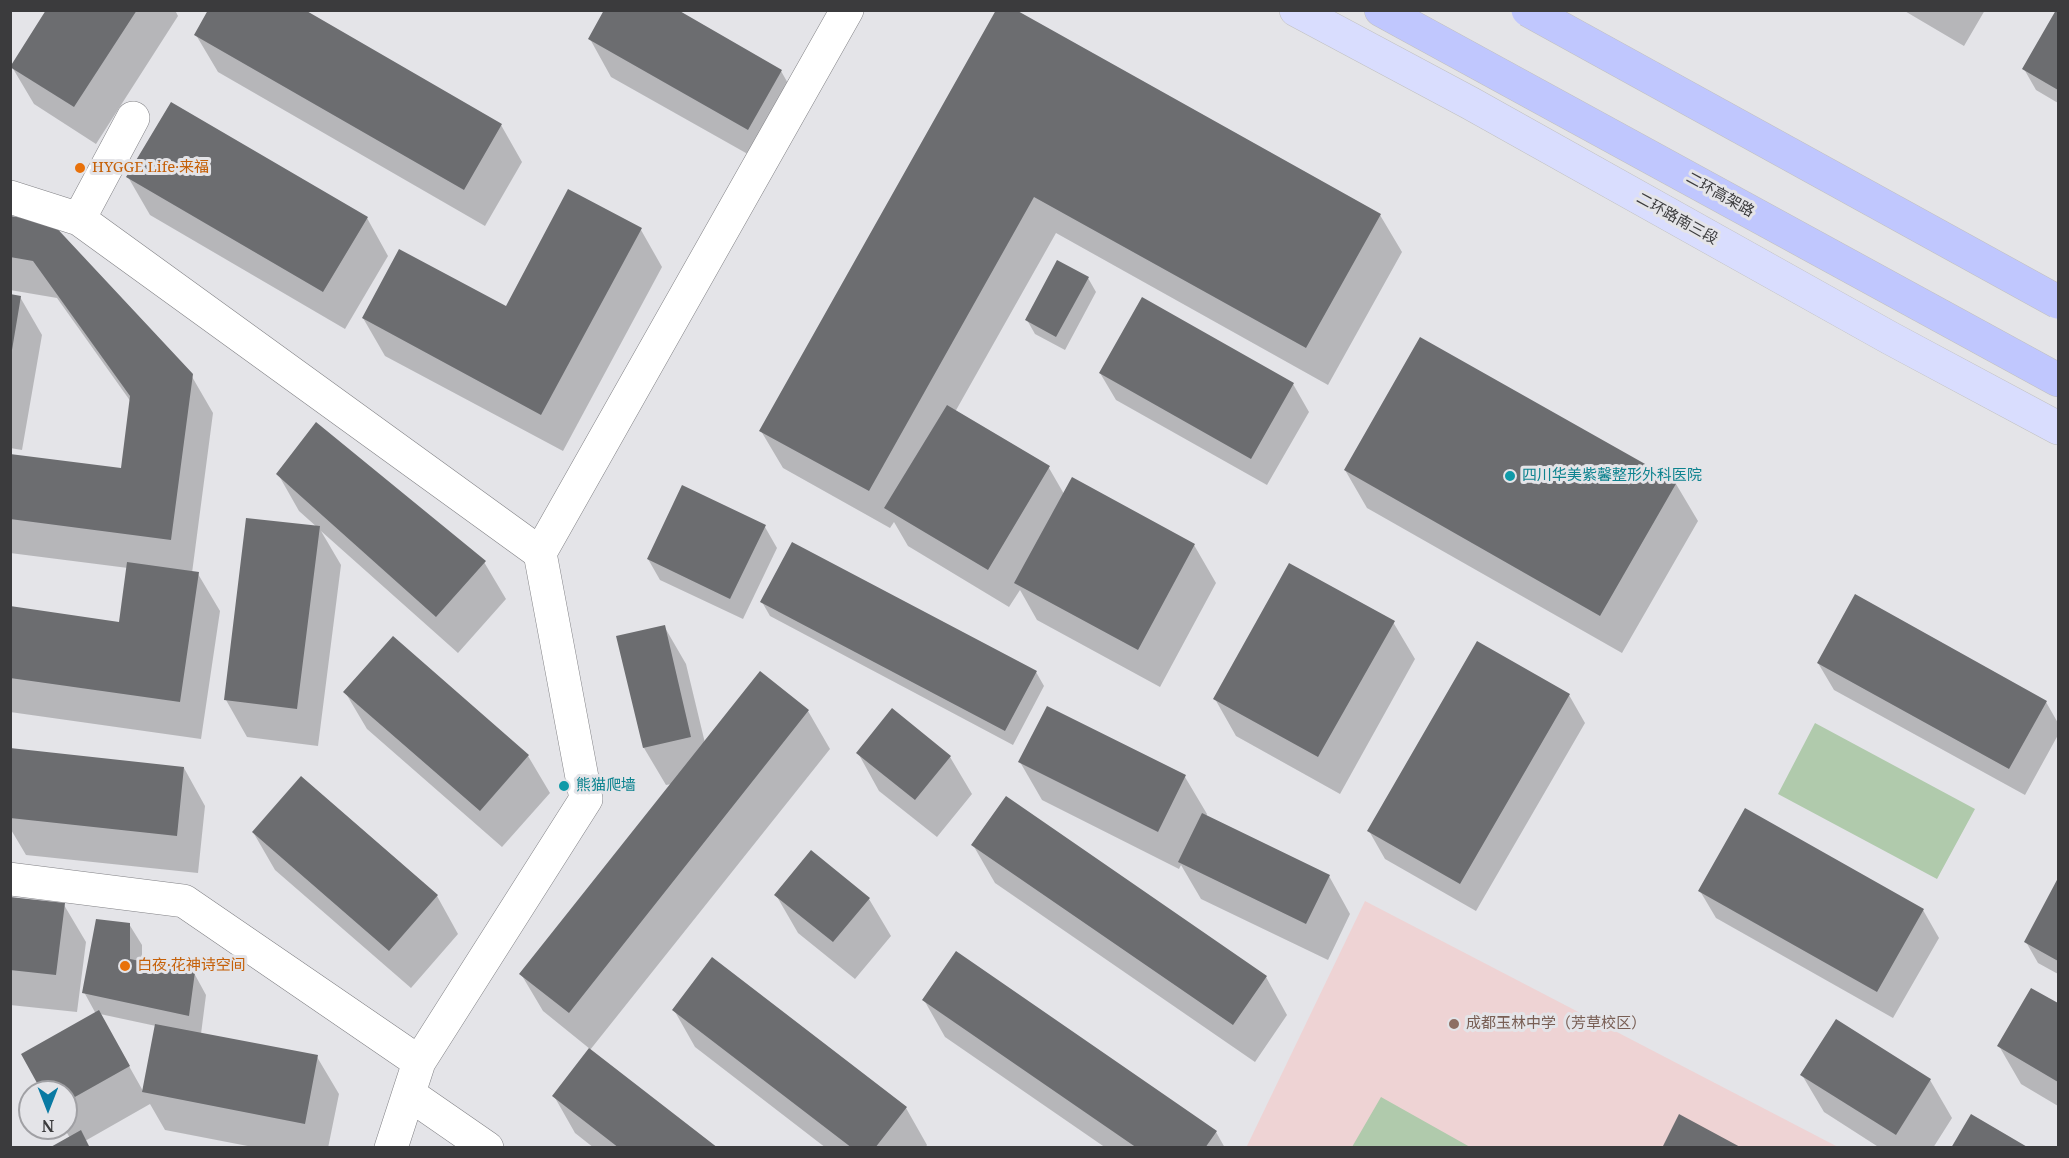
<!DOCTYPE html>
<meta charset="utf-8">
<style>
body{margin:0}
#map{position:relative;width:2069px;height:1158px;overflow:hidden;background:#e4e4e8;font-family:"Noto Serif",serif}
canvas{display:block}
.frame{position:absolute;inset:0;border:12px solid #3b3b3d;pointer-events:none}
.north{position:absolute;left:18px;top:1080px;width:60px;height:60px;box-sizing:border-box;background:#e4e4e8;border:2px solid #a0a0a4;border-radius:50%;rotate:180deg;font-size:16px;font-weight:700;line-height:24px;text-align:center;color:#3b3b3d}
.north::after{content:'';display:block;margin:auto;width:21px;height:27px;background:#0a7aa3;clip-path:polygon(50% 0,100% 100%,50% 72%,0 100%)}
</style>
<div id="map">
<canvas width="2069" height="1158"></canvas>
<div class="frame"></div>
<div class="north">N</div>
</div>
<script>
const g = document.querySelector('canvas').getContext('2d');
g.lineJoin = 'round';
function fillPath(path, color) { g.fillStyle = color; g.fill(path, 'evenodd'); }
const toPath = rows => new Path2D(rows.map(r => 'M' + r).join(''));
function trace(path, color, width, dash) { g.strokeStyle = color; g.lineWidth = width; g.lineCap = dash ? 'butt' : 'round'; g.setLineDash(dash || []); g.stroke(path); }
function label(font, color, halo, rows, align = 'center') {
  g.font = font + ' "Noto Serif","Noto Sans SC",serif'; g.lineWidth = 6; g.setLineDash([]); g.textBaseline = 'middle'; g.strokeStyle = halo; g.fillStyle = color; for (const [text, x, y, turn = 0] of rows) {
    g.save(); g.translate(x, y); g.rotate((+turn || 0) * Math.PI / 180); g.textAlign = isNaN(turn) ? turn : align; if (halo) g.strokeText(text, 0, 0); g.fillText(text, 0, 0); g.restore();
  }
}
fillPath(toPath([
 [1365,901,1838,1147,1246,1148]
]), '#eed3d4');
fillPath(toPath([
 [1815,723,1975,809,1937,879,1778,794],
 [1381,1097,1470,1147,1352,1147]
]), '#b0caac');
fillPath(toPath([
 [48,10,175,10,178,16,96,144,34,104,12,67],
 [997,10,1380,215,1402,252,1328,385,1056,233,955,412,1049,468,1064,494,1194,545,1216,583,1160,687,1037,620,1020,590,1009,607,908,546,894,522,890,528,783,468,761,431],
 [1903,10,1985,10,1964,46],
 [2058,10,2058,103,2036,90,2024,69],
 [196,35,501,125,522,162,485,226,218,72],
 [590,39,781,71,802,108,769,166,611,77],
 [128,177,367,218,388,256,345,329,150,215],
 [10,217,191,375,213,413,192,573,198,574,220,611,201,739,10,712,10,608,120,623,128,568,10,553,10,455,122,470,131,402,57,298,10,290],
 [641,230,662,267,563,451,385,356,363,318,506,308],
 [1088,278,1096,292,1065,350,1035,334,1027,320],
 [10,295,20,297,42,335,22,450,10,448],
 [1142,299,1293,384,1309,412,1267,485,1116,400,1100,373],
 [1345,470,1676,484,1698,521,1622,653,1367,508],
 [278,474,484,562,506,599,458,653,321,531,341,565,318,746,247,737,226,700,318,528,299,511],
 [765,527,777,548,743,619,660,580,648,559],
 [762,602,1036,672,1044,686,1013,745,770,616],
 [1393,622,1415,659,1340,794,1236,736,1215,699],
 [664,626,686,664,705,743,760,673,808,711,830,749,590,1050,716,1148,594,1148,575,1133,554,1096,590,1049,543,1011,521,974,672,784,666,785,644,748,618,637],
 [1818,663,2046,702,2058,723,2058,735,2025,795,1834,690],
 [345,692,528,756,550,793,502,847,367,729],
 [1569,695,1585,723,1476,911,1385,859,1369,831],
 [1047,708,1185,777,1207,814,1206,817,1329,876,1350,914,1328,960,1201,899,1181,865,1179,869,1042,800,1020,762],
 [858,753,950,757,972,794,937,837,879,791],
 [10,758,184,768,205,806,198,873,26,855,10,828],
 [253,832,437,896,458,934,411,988,275,870],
 [973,845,1266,977,1287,1015,1255,1062,995,883],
 [2058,882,2058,974,2038,963,2026,942],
 [1700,891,1923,910,1939,938,1893,1018,1716,918],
 [776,895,869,899,891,936,855,979,798,933],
 [10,898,64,905,86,942,77,1012,10,1005],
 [129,924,142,945,142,963,194,973,206,995,201,1034,317,1057,339,1094,328,1148,258,1148,165,1130,150,1104,85,1141,70,1138,64,1128,66,1128,66,1092,43,1092,96,1014,84,992],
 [100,1014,156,1026,143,1091,120,1050],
 [2032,990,2058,1005,2058,1106,2021,1084,1999,1046],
 [924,1000,1216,1132,1225,1148,1106,1148,945,1037],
 [674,1010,906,1108,927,1145,925,1148,826,1148,695,1047],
 [1836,1021,1930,1080,1952,1118,1933,1148,1880,1148,1824,1112,1802,1075]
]), '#0003');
fillPath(toPath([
 [46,10,137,10,74,107,10,67],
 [208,10,305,10,502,124,464,190,194,35],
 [604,10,678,10,782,70,748,130,588,39],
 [996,10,1016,10,1381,214,1306,348,1034,197,869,491,759,431],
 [2056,10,2058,10,2058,90,2022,69],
 [171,102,368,217,323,292,126,177],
 [568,189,642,228,541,415,362,318,399,249,506,306],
 [10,216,51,222,193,374,171,540,10,519,10,454,121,468,130,396,33,261,10,257],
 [1057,260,1089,277,1056,337,1025,320],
 [10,294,21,296,12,350,10,350],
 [1142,297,1294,383,1251,459,1099,373],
 [1420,337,1677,482,1600,616,1344,470],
 [947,405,1050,466,988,570,884,508],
 [316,422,486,561,436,617,276,474],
 [1072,477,1195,544,1138,650,1014,583],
 [682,485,766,525,730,599,647,559],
 [246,518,320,526,297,709,224,700],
 [792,542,1037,671,1005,731,760,602],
 [127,562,199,572,180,702,10,678,10,606,119,622],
 [1289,563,1395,621,1318,757,1213,699],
 [1855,594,2047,701,2009,769,1817,663],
 [665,625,691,737,643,748,616,636],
 [393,636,529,755,480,811,343,692],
 [1477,641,1570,694,1460,884,1367,831],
 [760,671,809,710,569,1013,519,974],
 [1047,706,1186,775,1158,832,1018,762],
 [892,708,951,756,915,800,856,753],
 [10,748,184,767,177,836,10,818],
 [301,776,438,895,389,951,252,832],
 [1006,796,1267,976,1233,1025,971,845],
 [1745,808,1924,909,1877,992,1698,891],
 [1202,813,1330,875,1306,924,1178,862],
 [811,850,870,898,833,942,774,895],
 [2058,878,2058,961,2024,942],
 [10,897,65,903,56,975,10,970],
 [96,919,130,923,130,959,195,972,189,1016,82,993],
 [956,951,1217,1131,1205,1148,1137,1148,922,1000],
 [712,957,907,1107,875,1148,852,1148,672,1010],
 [2031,988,2058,1003,2058,1082,1997,1046],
 [99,1010,130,1066,66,1102,66,1092,42,1092,21,1054],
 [1836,1019,1931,1079,1896,1135,1800,1075],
 [155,1024,318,1055,305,1124,142,1092],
 [589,1048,718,1148,619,1148,552,1096],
 [1679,1114,1742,1148,1662,1148],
 [1971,1114,2029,1148,1951,1148],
 [81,1130,90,1148,49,1148]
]), '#6c6d70');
const minor = toPath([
 [10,197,79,219,540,553],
 [79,219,133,118],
 [10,879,184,901,419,1062],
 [409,1094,487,1148],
 [391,1148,419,1062,586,799,540,553,847,10]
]);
const major = toPath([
 [1296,10,1470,103,1890,338,2058,428]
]);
const highway = toPath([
 [1381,10,2058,380]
]);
trace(minor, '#818185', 34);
trace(major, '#c0c0c1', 34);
trace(highway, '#c0c0c1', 34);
trace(minor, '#fff', 33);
trace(major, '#d9ddfe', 33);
trace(highway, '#c0c7fe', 33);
const highwayBridge = toPath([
 [1528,10,2058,302]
]);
trace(highwayBridge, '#c0c0c1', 34, []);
trace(highwayBridge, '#c0c7fe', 33);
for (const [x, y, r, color] of [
 [80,168,6,"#e8710a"],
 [1510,476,6,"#0f9aa8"],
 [564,786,6,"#0f9aa8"],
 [125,966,6,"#e8710a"],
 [1454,1024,6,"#8d6e63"]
]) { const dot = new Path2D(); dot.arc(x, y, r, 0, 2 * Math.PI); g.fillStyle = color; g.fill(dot); trace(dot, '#e4e4e8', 2); }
label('15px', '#c56008', '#e4e4e8', [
 ["HYGGE Life·来福",92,168],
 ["白夜·花神诗空间",137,966]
], 'left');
label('15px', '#3b3b3d', '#e4e4e8', [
 ["二环高架路",1720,195,29],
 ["二环路南三段",1677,219,29]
]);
label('15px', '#0d838f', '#e4e4e8', [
 ["四川华美紫馨整形外科医院",1522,476],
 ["熊猫爬墙",576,786]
], 'left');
label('15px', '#785e54', '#e4e4e8', [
 ["成都玉林中学（芳草校区）",1466,1024]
], 'left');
</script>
